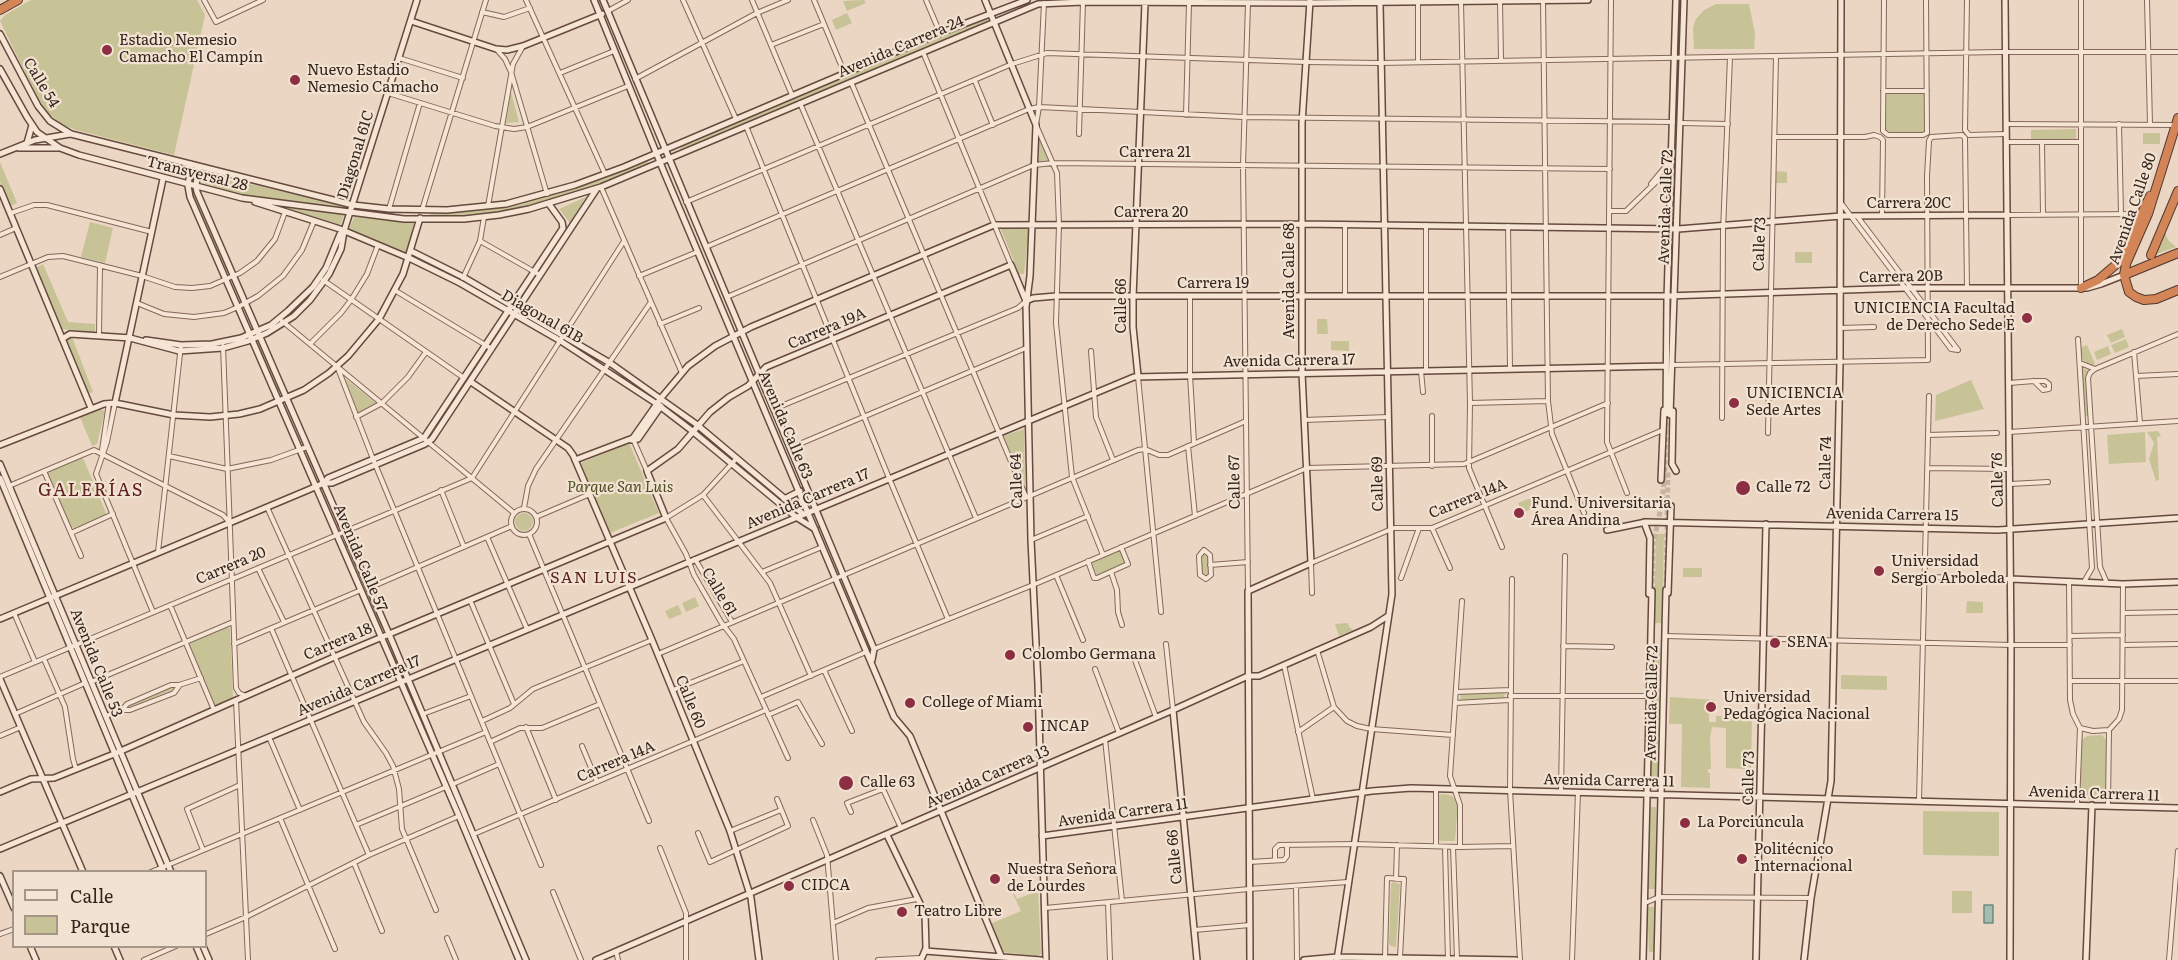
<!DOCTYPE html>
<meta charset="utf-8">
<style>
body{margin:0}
#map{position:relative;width:2178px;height:960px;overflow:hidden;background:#ead6c2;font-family:Literata,serif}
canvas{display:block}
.legend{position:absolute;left:12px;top:870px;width:195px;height:78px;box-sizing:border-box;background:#f2e2d1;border:2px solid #a69689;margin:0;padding:8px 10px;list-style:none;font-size:18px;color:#34241e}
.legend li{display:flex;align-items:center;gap:12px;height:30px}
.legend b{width:30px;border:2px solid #a69689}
</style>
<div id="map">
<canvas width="2178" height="960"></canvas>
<ul class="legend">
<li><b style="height:8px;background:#f6e5d5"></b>Calle</li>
<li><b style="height:16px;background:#c7c397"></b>Parque</li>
</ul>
</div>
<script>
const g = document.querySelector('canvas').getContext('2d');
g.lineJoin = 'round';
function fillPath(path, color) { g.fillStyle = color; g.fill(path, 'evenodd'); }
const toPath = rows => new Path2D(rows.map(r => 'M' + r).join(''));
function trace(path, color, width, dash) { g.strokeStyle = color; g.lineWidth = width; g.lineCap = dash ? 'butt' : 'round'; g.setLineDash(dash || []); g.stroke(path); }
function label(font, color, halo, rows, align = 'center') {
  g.font = font + ' Literata,serif'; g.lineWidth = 4.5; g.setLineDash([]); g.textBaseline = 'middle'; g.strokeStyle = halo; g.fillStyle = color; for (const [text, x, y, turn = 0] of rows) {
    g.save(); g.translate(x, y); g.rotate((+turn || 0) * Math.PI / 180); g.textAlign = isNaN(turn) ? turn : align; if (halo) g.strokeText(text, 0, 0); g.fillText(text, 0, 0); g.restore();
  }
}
fillPath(toPath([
 [31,0,197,0,205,15,174,155,76,130,61,124,47,112,40,103,0,21,5,15],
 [864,0,866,3,847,11,843,1],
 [1678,3,1682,3,1676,222,1672,221],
 [1716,4,1749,4,1755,34,1754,49,1694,49,1693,27,1696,19,1704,10],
 [847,13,852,23,836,30,832,20],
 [987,17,988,21,681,149,680,147,709,133,942,34],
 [511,92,519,122,506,123],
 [1886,94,1925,94,1925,133,1886,133],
 [2076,129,2076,140,2031,140,2031,130],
 [2143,133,2160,133,2160,144,2143,144],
 [1039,139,1050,162,1038,162],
 [647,160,649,164,618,178,518,209,484,214,430,216,430,213,484,210,518,205,587,183],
 [0,162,17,203,10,206,0,182],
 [1776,171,1787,172,1787,183,1776,183],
 [204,176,260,186,344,206,343,210,235,193,203,183],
 [195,195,229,272,227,273,193,196],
 [586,197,570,223,559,209],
 [277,205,343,214,344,215,340,225],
 [355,216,414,222,407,252,404,253,350,230,349,229],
 [90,222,113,228,105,263,81,257],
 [1000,227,1029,229,1024,274,1019,274],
 [2164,229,2168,240,2176,247,2154,255],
 [1795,252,1812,252,1812,263,1795,263],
 [43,264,68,322,95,324,95,333,61,329,36,268],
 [1317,319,1327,319,1328,334,1317,334],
 [2122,329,2125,337,2111,343,2107,335],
 [72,337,93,392,87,394,66,340],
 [2126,339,2129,347,2115,353,2111,345],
 [1331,341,1349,341,1349,351,1331,350],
 [259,342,281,391,278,393,257,343],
 [2087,345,2095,364,2091,366,2082,359,2080,348],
 [2108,346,2111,354,2097,360,2094,352],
 [2081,367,2089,371,2085,377,2088,416,2085,416],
 [342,376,376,403,357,413],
 [1971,380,1984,409,1935,421,1936,395],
 [100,409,105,411,97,444,92,446,80,417],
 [1024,429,1025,485,1003,436],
 [2158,431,2161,436,2157,437,2159,480,2156,481,2149,459,2154,443,2147,432],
 [2145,432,2146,462,2109,464,2107,435],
 [629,443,659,513,610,533,581,463],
 [81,457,84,460,106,513,105,515,74,528,71,527,48,473,50,470],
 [1536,496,1540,505,1522,513,1518,503],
 '515 522a9 9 0 1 1 18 0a9 9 0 1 1-18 0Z',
 [1656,534,1664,534,1662,623,1654,623],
 [345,539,383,627,380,628,342,540],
 [1120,550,1126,563,1097,576,1091,562],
 [1204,551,1208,554,1208,577,1202,577,1201,554],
 [1683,568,1702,568,1702,577,1683,577],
 [695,597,699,606,686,612,682,603],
 [1967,601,1983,602,1983,613,1966,613],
 [678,605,682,614,669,619,665,611],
 [1348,623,1349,627,1353,630,1339,636,1335,624],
 [227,626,230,629,233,696,231,701,218,707,214,704,189,644],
 [1653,648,1660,648,1659,782,1651,782],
 [1841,675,1887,676,1887,690,1841,689],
 [172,686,174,687,173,690,129,707,129,704],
 [1505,692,1504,699,1460,700,1461,694],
 [1670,697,1715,700,1715,704,1709,704,1709,722,1716,722,1716,716,1752,717,1751,776,1746,775,1745,769,1726,768,1726,728,1712,727,1710,739,1711,769,1708,769,1708,773,1710,773,1710,788,1681,787,1682,724,1669,724],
 [2087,736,2102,735,2107,741,2106,796,2102,800,2083,799,2080,797,2082,740],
 [1445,794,1452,796,1458,802,1455,841,1440,841,1438,838,1437,795],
 [1650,807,1656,807,1656,889,1648,889],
 [1923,811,1999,812,1999,856,1923,855],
 [1393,882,1400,884,1396,947,1391,946,1389,944,1391,884],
 [1038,891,1041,954,1037,956,1002,952,990,924,1021,911,1013,894,1014,893,1017,899],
 [1952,891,1972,891,1972,913,1952,913],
 [1647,907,1655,907,1654,952,1649,952]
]), '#c7c397');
const water = toPath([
 [1984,905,1993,905,1993,923,1984,923,1984,905]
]);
fillPath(water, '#a4bdb1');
trace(water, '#6c8a7d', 1.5);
trace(toPath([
 [1666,590,1668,472],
 [1652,591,1653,545,1662,502,1665,469,1666,414]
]), '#c6b2a1', 5, [5, 2.5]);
const street = toPath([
 [204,0,216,22,263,0],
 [526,0,605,174],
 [683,0,736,119],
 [752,0,792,95],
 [814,0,844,72],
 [926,0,940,33],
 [1611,0,1607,442,1627,493],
 [1884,0,1883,131,1888,135,1923,135,1927,133,1926,0],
 [1967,0,1965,130,1969,135,2006,134],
 [2081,0,2081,287],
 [2147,0,2150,124],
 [1500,1,1501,59],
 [1543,1,1548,401,1552,434,1584,513],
 [1461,2,1470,403,1469,468,1502,547],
 [1044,3,1039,107,1036,125,1057,173,1059,225,1056,323,1072,477,1103,555],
 [1248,3,1243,165,1248,591],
 [608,11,628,0],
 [482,12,504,17,530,8],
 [771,45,824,24],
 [497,50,505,59,511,72,547,194],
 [923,52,1011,265],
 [399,58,463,78],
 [1418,61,1418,3],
 [560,73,614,51],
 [635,79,757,13,788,0],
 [975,81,993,125],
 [851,82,1026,497],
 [1883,91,1927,91],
 [388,93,495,126,514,129,527,127,628,86],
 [800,103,976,518],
 [1186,115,1189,3],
 [1681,123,1728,124],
 [2007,124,2175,125],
 [2119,124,2121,214],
 [746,126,889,478,948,619],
 [1079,134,1083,2],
 [1774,137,1865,137,1874,135,1880,137,1883,140,1882,216],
 [2007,142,2081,142],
 [2042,143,2043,215],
 [1651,184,1671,160],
 [601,187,682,373],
 [686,202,1012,64,1047,53,1306,62,1380,63,2000,52,2178,52],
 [1841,203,1951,349,1958,350],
 [488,206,513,64,523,46],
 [389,209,420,103],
 [422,210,486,0],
 [1610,211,1626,211,1657,181,1671,179],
 [11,213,34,205,47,205,152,232],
 [2007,215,2140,214],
 [1857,216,1958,350],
 [1345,224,1345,296],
 [1426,225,1426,371],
 [1508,226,1510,369],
 [0,235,16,228],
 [480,241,540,275],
 [706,247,1029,109,1039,107,1243,117,1673,122],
 [639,276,697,252],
 [0,277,48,257,63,256,142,276,175,287,192,288,210,286,240,273,257,261,275,239,285,212],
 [463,278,480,241,484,217],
 [323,280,464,378],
 [396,291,492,349],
 [727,297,1034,165,1053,163,1610,169],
 [1190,297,1190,375,1194,443],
 [137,303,164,314,194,317,224,313,238,307,258,296,283,276,302,250,314,221],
 [282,321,514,513],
 [660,324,699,308],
 [1840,328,1874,327],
 [99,335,100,265],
 [2078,339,2092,568,2084,582],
 [310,344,341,313,351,300,367,274,378,245],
 [223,346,236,688,239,693,246,696],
 [1091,351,1096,417,1113,460],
 [2134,352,2140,423],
 [2080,363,2095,369,2178,334],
 [1673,365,1928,360,1927,176,1929,141,1931,137,1962,135,1965,138,1967,288],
 [337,366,373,459,541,865],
 [2095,369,2090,373,2088,378,2100,567,2107,583],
 [1421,371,1423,392],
 [2136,376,2178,374],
 [1138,377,1161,612],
 [2009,383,2034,381,2045,381,2049,384,2049,389,2043,390,2034,381],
 [115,403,107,442,96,474,153,612],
 [1470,403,1548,401],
 [774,409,1018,308,1026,301],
 [1432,416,1432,466],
 [356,417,382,403,408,377,426,352],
 [1722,418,1723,231,1730,57],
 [1304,420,1388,417],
 [2009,432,2178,421],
 [1768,433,1776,56],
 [1928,435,1997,433],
 [633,439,647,471],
 [1188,446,1195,516],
 [790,448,1026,348],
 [102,450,109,403],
 [169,456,227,469,271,460,307,447],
 [737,458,703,495,666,518,686,554,694,575,721,622,734,639,788,758],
 [1927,468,2010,469],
 [44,471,81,556],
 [472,478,624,241],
 [2010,484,2048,482],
 [9,486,94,450,223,515,229,522],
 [441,490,464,547],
 [703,495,770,583,811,676],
 [267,507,364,722,386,753,393,766,399,789,402,829,436,910],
 [524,508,528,486,536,469,651,302],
 '511 522a13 13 0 1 1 26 0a13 13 0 1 1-26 0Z',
 [536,517,590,494],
 [1432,528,1450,568],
 [71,533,113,514],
 [529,534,649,821],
 [487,537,527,629],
 [1031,540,1088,516],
 [1204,550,1210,555,1211,575,1206,579,1200,575,1199,556,1204,550],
 [158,552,181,345],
 [695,559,732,622],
 [1088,561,1094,578,1097,578,1128,564,1121,547],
 [1210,565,1248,562],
 [258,568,284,622],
 [762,572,822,547],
 [1111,572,1117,590,1118,612,1122,625],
 [1056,575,1083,640],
 [1925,577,2010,579],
 [1401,578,1419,528],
 [1512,579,1510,790,1520,960],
 [2069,581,2070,700,2073,714,2080,728,2077,804],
 [369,588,512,526],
 [1312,593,1311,563,1394,528,1432,528,1663,430],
 [470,600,514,704],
 [170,605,214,710],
 [14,613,35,662],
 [2123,613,2178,612],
 [271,628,369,855],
 [1665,636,2011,645,2070,645],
 [2070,636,2123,635],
 [234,644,361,590],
 [1166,644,1173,710],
 [2123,645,2178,644],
 [1563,646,1612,647],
 [874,649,1033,585,1307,468,1464,464,1608,403],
 [1317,650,1334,707,1347,721,1357,726,1371,729,1453,735],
 [1132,652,1156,717],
 [658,654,1138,450,1145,449,1159,455,1168,455,1246,421],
 [44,659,65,707,73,759,76,769],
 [1284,665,1313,799],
 [1095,669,1119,733],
 [824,670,852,731],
 [0,677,472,478],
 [2070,681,2178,681],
 [91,682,233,622],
 [673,690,744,661],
 [1456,692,1510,690],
 [1510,696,1649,696],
 [761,697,866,652],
 [236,700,248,960],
 [1455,703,1510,700],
 [122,710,130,710,174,693,179,686],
 [15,714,85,683],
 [423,714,471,696],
 [768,715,798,702,822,744],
 [106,716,122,710,127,704,171,685,179,685,201,678],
 [482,721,510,708,533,689,652,640],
 [526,727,556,800],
 [2080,728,2093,731,2109,730],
 [1298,732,1334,707],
 [0,736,21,727],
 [269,737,300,810],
 [1105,739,1122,901],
 [490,742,520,728,542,728,600,704],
 [582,746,597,782],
 [453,784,499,764],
 [1436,789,1436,846],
 [1561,792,1565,556],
 [1919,801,1929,396],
 [2108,805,2109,730,2119,719,2122,710,2123,584],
 [851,812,847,803,883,789,901,828],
 [280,818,335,949],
 [813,820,827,855,836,960],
 [356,825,446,787],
 [730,831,781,810],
 [698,833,710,862,788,826,777,799],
 [474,834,766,710],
 [1445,847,1448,959],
 [1453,847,1457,959],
 [1460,847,1460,805,1450,776,1462,601],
 [660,848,686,913,686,960],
 [203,850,187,809,240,785],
 [1275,860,1275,849,1279,845,1354,844,1460,847,1513,846],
 [1249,862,1284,860,1287,856,1287,845],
 [354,863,382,931],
 [151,872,486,732],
 [1396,879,1397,845],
 [1296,886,1297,960],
 [553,892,581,960],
 [1108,903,1110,960],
 [1645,903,1659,897,1811,898],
 [1045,908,1249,889,1348,882],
 [833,923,868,908,917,899],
 [1194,930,1250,925],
 [0,934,14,929],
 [206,934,246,917,369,855,459,816],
 [447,938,456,960],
 [616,951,618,960],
 [1385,958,1387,878,1404,879,1400,958],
 [144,960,176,946],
 [878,960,921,958],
 [1572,960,1578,792],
 [2169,960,2178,851]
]);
const secondary = toPath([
 [594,0,664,172,894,717,910,736,1001,956],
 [603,0,874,649,872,660],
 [985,0,1036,125,1030,276,1026,307,1031,540,1038,684,1046,960],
 [2005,0,2011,645,2010,960],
 [411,21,496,49,507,50,523,46,602,14],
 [0,34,38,106,50,121,71,134,353,205,389,209,447,210,506,204,575,185,624,167,940,33,1027,0],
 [0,69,27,117,37,132,60,148,79,155,242,198,404,219,464,219,499,215,529,209,601,187,1038,4,1083,2,1310,3,1588,0],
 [27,143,32,125],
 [19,148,58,148],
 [0,154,35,140,70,134],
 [191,164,188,186,190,197,459,816,519,960],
 [198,166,196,187,197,192,389,634,526,960],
 [0,189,91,408],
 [255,202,340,229,409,258,460,283,559,340,657,404,691,430,796,517,815,529],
 [411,251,463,277,610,363,696,424,803,514],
 [1026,301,1033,298,1056,296,1667,296,1905,288,2087,288,2101,284,2124,275],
 [130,338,179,351,223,348,248,341,267,333,294,316,310,300,329,274,341,249,344,231,417,0],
 [62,339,70,334,131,338],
 [146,340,181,345,212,344,241,338,271,325,288,311,313,287,326,268,340,234,344,231],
 [1138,376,1133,327,1133,297,1145,3],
 [471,382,568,448,573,455,652,640,730,831,751,898,759,960],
 [115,403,163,179],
 [1673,411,1672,464,1676,471],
 [1666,414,1667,299,1676,0],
 [1670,415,1684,0],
 [631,440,638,439,661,406],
 [0,445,104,404,115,403,174,415,210,417,239,414,260,409,304,390,329,373,348,356,379,319,403,274,420,218],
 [575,460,633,438,661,398,688,366,715,346,751,327,994,225,1302,224,1678,229,1841,216,2007,215],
 [0,464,171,872],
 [0,478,164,872],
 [1661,480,1664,410],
 [324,483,332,483,425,444,432,439,596,190],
 [784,499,800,491],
 [1644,522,1650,538,1649,594],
 [1607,530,1646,522,1998,530,2178,518],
 [2011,579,2123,584,2178,582],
 [1668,593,1671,506],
 [0,619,308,490,324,483,328,478,424,438,563,228,562,222,549,204],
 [0,679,83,872],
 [1173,710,1197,960],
 [0,792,31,779,54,778,114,754,332,658,666,518,647,471,678,449,710,412,729,397,748,386,766,367,1011,265,1026,301],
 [887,835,925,914,926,948,921,960],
 [1042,836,1372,791,1411,788,2178,808],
 [0,849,1134,377,1666,366],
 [0,876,14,908],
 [30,946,36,960],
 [114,946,120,960],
 [196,946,202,960],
 [203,946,209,960],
 [925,951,1041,960],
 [596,960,1173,710,1248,676,1259,676,1371,627,1388,616],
 [1250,960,1248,591,1311,563,1302,373,1302,123,1310,1],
 [1304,960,1337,957,1516,960],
 [1337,960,1392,594,1380,3],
 [1643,960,1652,591],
 [1657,960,1666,590],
 [1756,960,1766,524],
 [1804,960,1811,898,1831,781,1840,362,1841,0],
 [2086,960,2092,805]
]);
const highway = toPath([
 [0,10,18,0],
 [2178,118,2148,214,2126,264,2124,275,2129,292,2136,297,2144,300,2156,299,2178,290],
 [2151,255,2178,191],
 [2124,275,2178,253],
 [2081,288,2098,280,2119,262,2150,196]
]);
trace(street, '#83685b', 6);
trace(secondary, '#654a3e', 8);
trace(highway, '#51382f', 10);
trace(street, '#f6e5d5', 4);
trace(secondary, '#f6e5d5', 5);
trace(highway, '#d48558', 8);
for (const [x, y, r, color] of [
 [107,50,6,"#8d2f43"],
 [295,80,6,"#8d2f43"],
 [2027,318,6,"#8d2f43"],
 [1734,403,6,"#8d2f43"],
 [1743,488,8,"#8d2f43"],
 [1519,513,6,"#8d2f43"],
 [1879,571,6,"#8d2f43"],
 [1775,643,6,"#8d2f43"],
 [1010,655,6,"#8d2f43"],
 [910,703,6,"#8d2f43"],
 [1711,707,6,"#8d2f43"],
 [1028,727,6,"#8d2f43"],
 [846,783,8,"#8d2f43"],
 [1685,823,6,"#8d2f43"],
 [1742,859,6,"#8d2f43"],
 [995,879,6,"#8d2f43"],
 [789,886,6,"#8d2f43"],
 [902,912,6,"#8d2f43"]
]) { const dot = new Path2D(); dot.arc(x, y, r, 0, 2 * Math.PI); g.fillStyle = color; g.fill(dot); trace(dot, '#f2e2d1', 2); }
label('15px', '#34241e', '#f2e2d1', [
 ["Estadio Nemesio",119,41],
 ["Camacho El Campín",119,58],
 ["Nuevo Estadio",307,71],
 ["Nemesio Camacho",307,88],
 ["UNICIENCIA Facultad",2015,309,"right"],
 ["de Derecho Sede E",2015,326,"right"],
 ["UNICIENCIA",1746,394],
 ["Sede Artes",1746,411],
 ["Calle 72",1756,488],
 ["Fund. Universitaria",1531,504],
 ["Área Andina",1531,521],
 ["Universidad",1891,562],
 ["Sergio Arboleda",1891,579],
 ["SENA",1787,643],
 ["Colombo Germana",1022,655],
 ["Universidad",1723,698],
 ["Pedagógica Nacional",1723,715],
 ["College of Miami",922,703],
 ["INCAP",1040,727],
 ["Calle 63",860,783],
 ["La Porciúncula",1697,823],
 ["Politécnico",1754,850],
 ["Internacional",1754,867],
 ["Nuestra Señora",1007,870],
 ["de Lourdes",1007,887],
 ["CIDCA",801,886],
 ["Teatro Libre",914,912]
], 'left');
label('15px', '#34241e', '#f2e2d1', [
 ["Avenida Carrera 24",901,47,-23],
 ["Calle 54",41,83,59],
 ["Carrera 21",1155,153],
 ["Diagonal 61C",356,155,-73],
 ["Transversal 28",197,174,14],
 ["Carrera 20C",1909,204],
 ["Avenida Calle 72",1666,207,-88],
 ["Avenida Calle 80",2133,209,-71],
 ["Carrera 20",1151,213],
 ["Calle 73",1760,244,-88],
 ["Carrera 20B",1901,277,-1],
 ["Avenida Calle 68",1290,281,-90],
 ["Carrera 19",1213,284],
 ["Calle 66",1122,306,-90],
 ["Diagonal 61B",542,317,30],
 ["Carrera 19A",827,329,-23],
 ["Avenida Carrera 17",1289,361,-1],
 ["Avenida Calle 63",785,425,67],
 ["Calle 74",1826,463,-89],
 ["Calle 76",1998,480,-91],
 ["Calle 64",1017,481,-92],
 ["Calle 67",1235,482,-91],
 ["Calle 69",1378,484,-91],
 ["Avenida Carrera 17",808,499,-23],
 ["Carrera 14A",1468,499,-22],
 ["Avenida Carrera 15",1892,515,1],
 ["Avenida Calle 57",360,558,67],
 ["Carrera 20",231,566,-23],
 ["Calle 61",719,592,59],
 ["Carrera 18",338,642,-23],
 ["Avenida Calle 53",96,663,68],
 ["Avenida Carrera 17",359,686,-23],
 ["Calle 60",690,702,68],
 ["Avenida Calle 72",1652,703,-89],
 ["Carrera 14A",616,762,-23],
 ["Avenida Carrera 13",988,777,-24],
 ["Calle 73",1749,778,-89],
 ["Avenida Carrera 11",1609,781,1],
 ["Avenida Carrera 11",2094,794,2],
 ["Avenida Carrera 11",1123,813,-8],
 ["Calle 66",1175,857,-95]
]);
label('italic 15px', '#4d4f26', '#f2e2d1', [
 ["Parque San Luis",620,488]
]);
g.letterSpacing = '1.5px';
label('16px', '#5d2120', '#f2e2d1', [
 ["SAN LUIS",594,578]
]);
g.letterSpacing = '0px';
g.letterSpacing = '1.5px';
label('18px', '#5d2120', '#f2e2d1', [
 ["GALERÍAS",91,491]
]);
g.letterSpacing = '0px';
</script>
